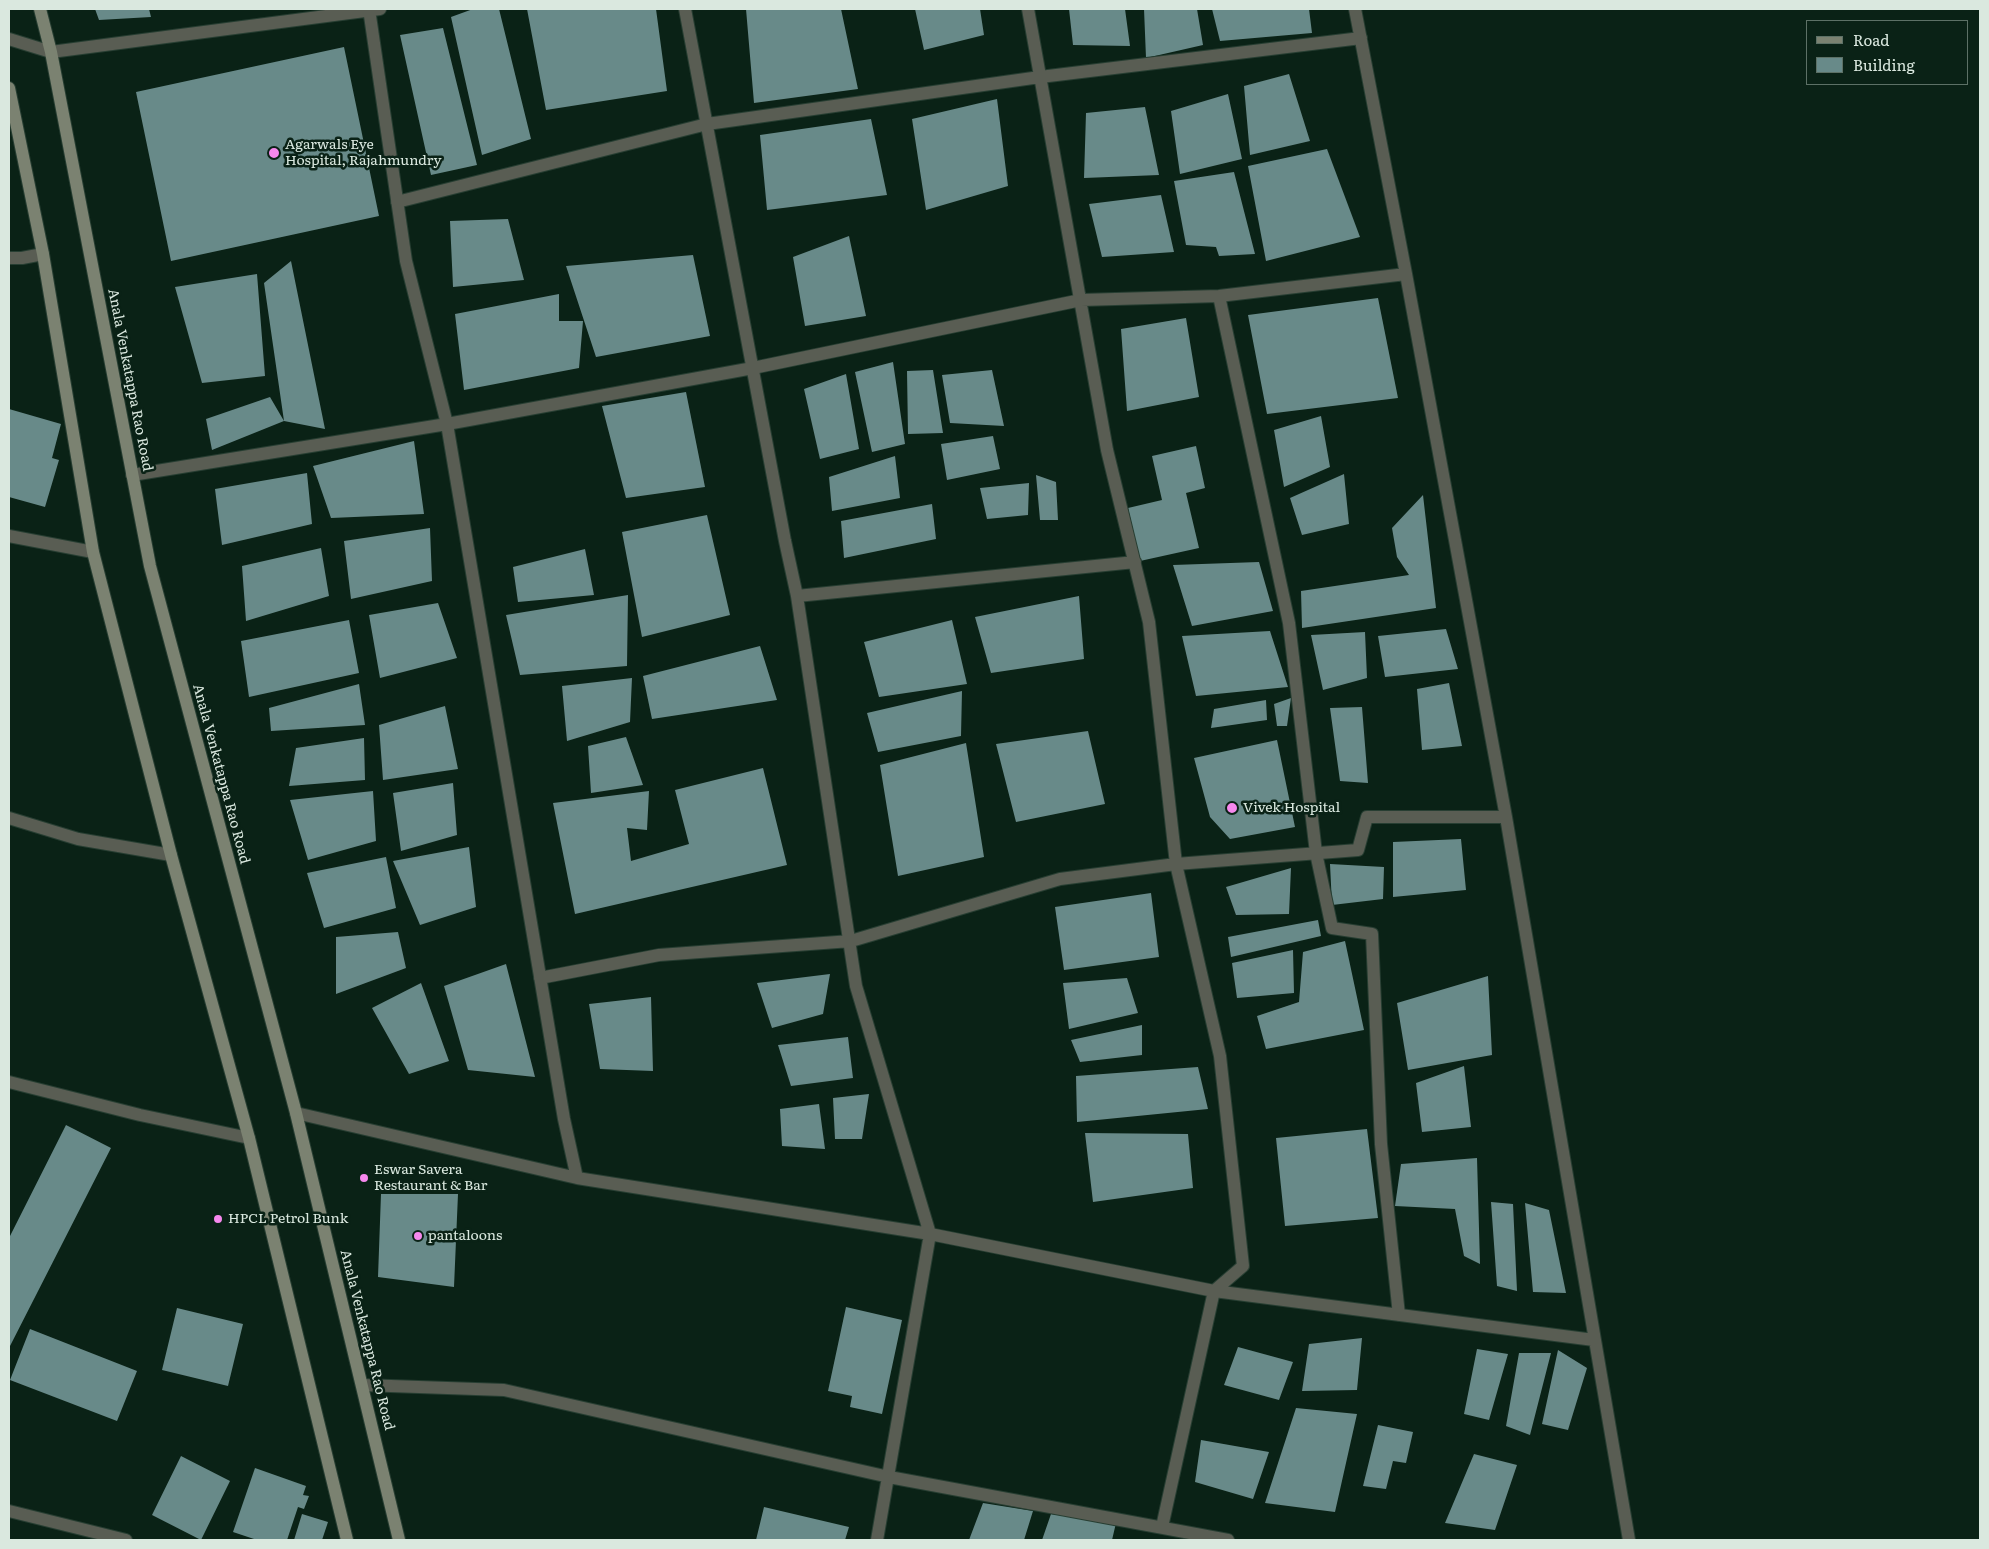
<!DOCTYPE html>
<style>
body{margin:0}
#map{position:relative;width:1989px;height:1549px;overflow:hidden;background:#0a2216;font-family:Literata,serif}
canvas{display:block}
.frame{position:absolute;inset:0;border:10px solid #dae8df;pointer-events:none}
.legend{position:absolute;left:1806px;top:20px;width:162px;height:65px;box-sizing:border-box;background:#0a2216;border:1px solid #5d7166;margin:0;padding:6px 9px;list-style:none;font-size:15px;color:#dae8df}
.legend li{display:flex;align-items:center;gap:10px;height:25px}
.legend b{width:25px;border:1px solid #5d7166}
</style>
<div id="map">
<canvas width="1989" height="1549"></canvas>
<div class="frame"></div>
<ul class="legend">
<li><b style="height:6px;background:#7b8271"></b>Road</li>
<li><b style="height:14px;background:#688a89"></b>Building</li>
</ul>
</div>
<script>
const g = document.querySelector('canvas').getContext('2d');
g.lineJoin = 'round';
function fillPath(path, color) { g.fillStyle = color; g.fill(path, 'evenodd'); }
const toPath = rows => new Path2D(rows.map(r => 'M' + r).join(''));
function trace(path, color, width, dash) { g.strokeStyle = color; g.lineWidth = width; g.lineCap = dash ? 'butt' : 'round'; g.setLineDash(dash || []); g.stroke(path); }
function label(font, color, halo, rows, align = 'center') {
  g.font = font + ' Literata,serif'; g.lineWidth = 5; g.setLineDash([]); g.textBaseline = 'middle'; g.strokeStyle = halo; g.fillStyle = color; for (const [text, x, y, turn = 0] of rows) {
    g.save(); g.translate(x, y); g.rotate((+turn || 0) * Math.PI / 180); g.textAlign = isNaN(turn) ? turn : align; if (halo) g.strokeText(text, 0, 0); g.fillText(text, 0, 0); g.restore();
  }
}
fillPath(toPath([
 [95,9,149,9,151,17,99,20],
 [473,9,499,9,531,139,482,155,451,17],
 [527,9,656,9,667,91,546,110],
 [746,9,841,9,858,89,754,103],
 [915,9,980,9,984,35,924,50],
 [1069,9,1125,9,1130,46,1073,45],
 [1144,9,1197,9,1203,45,1146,58],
 [1212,9,1309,9,1312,33,1220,41],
 [443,28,477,165,431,175,400,35],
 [344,47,379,216,171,261,136,92],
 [1289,74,1310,141,1250,155,1244,86],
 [1228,94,1242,159,1180,174,1171,111],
 [997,99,1008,186,926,210,912,119],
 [1145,107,1159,175,1084,178,1086,113],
 [871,119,887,195,767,210,760,135],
 [1327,149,1360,237,1266,261,1248,166],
 [1234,172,1255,254,1219,256,1216,247,1186,245,1174,181],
 [1161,195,1174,252,1102,257,1089,204],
 [508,219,524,280,453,287,450,221],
 [849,236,866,316,805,326,793,257],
 [693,255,710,336,596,357,566,266],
 [291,261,325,429,284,421,212,450,206,419,270,397,284,421,264,283],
 [257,274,265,376,202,383,175,287],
 [559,294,559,321,583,321,579,368,464,390,455,314],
 [1378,298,1398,398,1267,414,1248,315],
 [1186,318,1199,397,1127,411,1121,329],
 [893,362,905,444,872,452,855,372],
 [933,370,943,433,908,434,907,371],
 [992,370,1004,426,950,423,942,375],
 [846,374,859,449,820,459,804,389],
 [686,392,705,487,626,498,602,406],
 [9,409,61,424,52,458,59,460,45,507,9,497],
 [1321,416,1330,467,1284,487,1274,430],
 [993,436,1000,469,947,480,941,444],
 [414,441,424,514,331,518,313,466],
 [1196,446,1205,488,1186,493,1199,548,1140,561,1128,508,1162,500,1152,456],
 [895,456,900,498,832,511,829,477],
 [307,473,312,524,222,545,215,489],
 [1344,474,1349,524,1302,535,1290,498],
 [1036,475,1056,482,1058,520,1040,520],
 [1029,483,1028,515,987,519,980,488],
 [1423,495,1436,608,1302,628,1301,591,1409,575,1397,557,1392,528],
 [932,504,936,539,844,558,841,521],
 [707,515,730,615,642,637,622,532],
 [430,528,432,581,351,599,344,541],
 [321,548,329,596,246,621,242,566],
 [585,549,594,595,518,602,513,567],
 [1259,562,1273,611,1192,626,1173,565],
 [628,595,627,666,520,675,506,615],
 [1079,596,1084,659,991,673,975,617],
 [438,603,457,658,380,678,369,615],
 [349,620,359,673,249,697,241,641],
 [952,620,967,684,879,697,864,642],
 [1446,629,1458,669,1385,677,1378,636],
 [1270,631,1288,687,1196,696,1182,636],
 [1365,632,1367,678,1323,690,1311,635],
 [760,646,777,700,652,719,643,676],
 [632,678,630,722,567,741,562,686],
 [1449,683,1462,746,1422,750,1417,689],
 [359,684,365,725,271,731,269,708],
 [962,691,961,736,878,752,867,713],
 [1291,698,1287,726,1277,726,1274,704],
 [1266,700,1267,720,1211,728,1214,709],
 [445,706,458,769,383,780,379,725],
 [1362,707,1368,783,1340,781,1330,708],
 [1088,731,1105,804,1016,822,996,744],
 [626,737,643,785,591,793,588,746],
 [364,738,365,780,289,786,296,748],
 [1277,740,1295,827,1230,839,1210,817,1194,758],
 [966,743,984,857,898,876,880,765],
 [763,768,787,865,575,914,553,803,649,791,647,830,627,828,631,861,689,844,675,790],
 [453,783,457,835,401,851,393,793],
 [373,791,376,841,308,860,290,800],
 [1461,839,1466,890,1393,897,1393,842],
 [469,847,476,907,420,925,393,861],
 [386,857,396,908,324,928,307,873],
 [1330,864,1384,867,1383,899,1332,905],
 [1291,868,1289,914,1236,915,1226,887],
 [1151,893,1159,957,1064,970,1055,907],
 [1318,920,1321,936,1231,957,1228,937],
 [398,932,406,968,336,994,336,937],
 [1345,941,1364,1030,1266,1049,1257,1016,1299,1002,1303,952],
 [1293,950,1294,993,1237,998,1232,963],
 [506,964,535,1077,468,1070,444,986],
 [830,974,823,1014,772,1028,757,983],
 [1488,976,1492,1055,1408,1070,1397,1003],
 [1127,978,1138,1013,1069,1029,1063,983],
 [421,983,449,1061,409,1074,372,1008],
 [651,997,653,1071,600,1069,589,1004],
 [1142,1025,1142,1055,1080,1062,1071,1040],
 [848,1037,853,1078,791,1086,778,1045],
 [1464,1066,1471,1127,1422,1132,1416,1083],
 [1198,1067,1208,1109,1077,1122,1076,1076],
 [869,1094,862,1139,835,1139,833,1098],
 [819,1104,825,1149,782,1146,780,1109],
 [66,1125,111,1148,9,1348,9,1238],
 [1367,1129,1378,1218,1285,1226,1276,1138],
 [1085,1133,1188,1134,1193,1188,1093,1202],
 [1477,1158,1480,1264,1464,1256,1455,1209,1395,1206,1401,1164],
 [381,1194,458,1194,454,1287,378,1277],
 [1491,1202,1513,1204,1517,1291,1497,1286],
 [1525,1203,1549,1210,1566,1293,1533,1292],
 [846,1307,902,1320,882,1414,850,1407,852,1396,828,1391],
 [177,1308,243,1324,228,1386,162,1370],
 [30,1329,137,1371,117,1421,10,1380],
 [1362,1338,1357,1390,1302,1391,1309,1344],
 [1238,1347,1293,1362,1279,1400,1224,1385],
 [1477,1349,1508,1354,1489,1420,1464,1414],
 [1558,1350,1587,1368,1568,1430,1542,1424],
 [1519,1353,1551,1353,1530,1435,1506,1426],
 [1296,1408,1357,1414,1335,1512,1265,1503],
 [1378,1425,1413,1432,1406,1463,1393,1461,1386,1489,1363,1486],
 [1201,1440,1269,1452,1253,1499,1195,1482],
 [1474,1454,1517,1465,1495,1530,1445,1523],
 [181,1456,230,1481,201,1540,152,1515],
 [255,1468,306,1486,303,1495,309,1496,304,1509,298,1507,287,1540,257,1540,233,1532],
 [983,1503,1033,1511,1024,1540,969,1540],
 [764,1507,849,1527,845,1540,756,1540],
 [302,1514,328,1522,322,1540,294,1540],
 [1051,1514,1116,1523,1112,1540,1042,1540]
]), '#688a89');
const street = toPath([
 [369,9,406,261,447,424,564,1119,577,1178],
 [685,9,785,541,797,596,856,986,930,1234,877,1540],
 [1028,9,1107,450,1149,622,1176,864,1220,1056,1243,1266,1214,1291,1162,1527],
 [1355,9,1406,274,1506,817,1629,1540],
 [9,39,51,52,380,9],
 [397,202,707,124,1040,77,1361,38],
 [9,258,22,258,43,254],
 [1219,296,1289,623,1316,853,1332,928,1372,934,1381,1144,1399,1315],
 [132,475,447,424,753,368,1081,300,1219,296,1406,274],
 [9,536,93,552],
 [797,596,1135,562],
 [9,818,78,839,171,855],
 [540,978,659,955,851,941,1060,879,1176,864,1358,850,1367,817,1506,817],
 [9,1082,140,1115,249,1138],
 [296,1113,577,1178,930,1234,1214,1291,1594,1340],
 [362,1385,504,1390,889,1477,1228,1540],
 [9,1511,126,1540]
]);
const secondary = toPath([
 [40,9,51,52,150,566,296,1113,399,1540],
 [9,88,43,254,93,552,171,855,249,1138,347,1540]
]);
trace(street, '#273e32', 14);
trace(secondary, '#273e32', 14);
trace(street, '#595d53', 12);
trace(secondary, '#7b8271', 12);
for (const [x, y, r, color] of [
 [274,153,6,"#f688ed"],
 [1232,808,6,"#f688ed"],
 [364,1178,5,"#f688ed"],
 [218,1219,5,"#f688ed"],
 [418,1236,5,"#f688ed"]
]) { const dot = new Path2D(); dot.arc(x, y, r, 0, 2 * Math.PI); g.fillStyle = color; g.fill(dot); trace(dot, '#0a2216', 2); }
label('14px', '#dae8df', '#0a2216', [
 ["Agarwals Eye",285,145],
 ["Hospital, Rajahmundry",285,161],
 ["Vivek Hospital",1243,808],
 ["Eswar Savera",374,1170],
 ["Restaurant & Bar",374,1186],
 ["HPCL Petrol Bunk",228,1219],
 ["pantaloons",428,1236]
], 'left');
label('14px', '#dae8df', '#0a2216', [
 ["Anala Venkatappa Rao Road",130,380,79],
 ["Anala Venkatappa Rao Road",221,774,75],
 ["Anala Venkatappa Rao Road",367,1340,76]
]);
</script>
